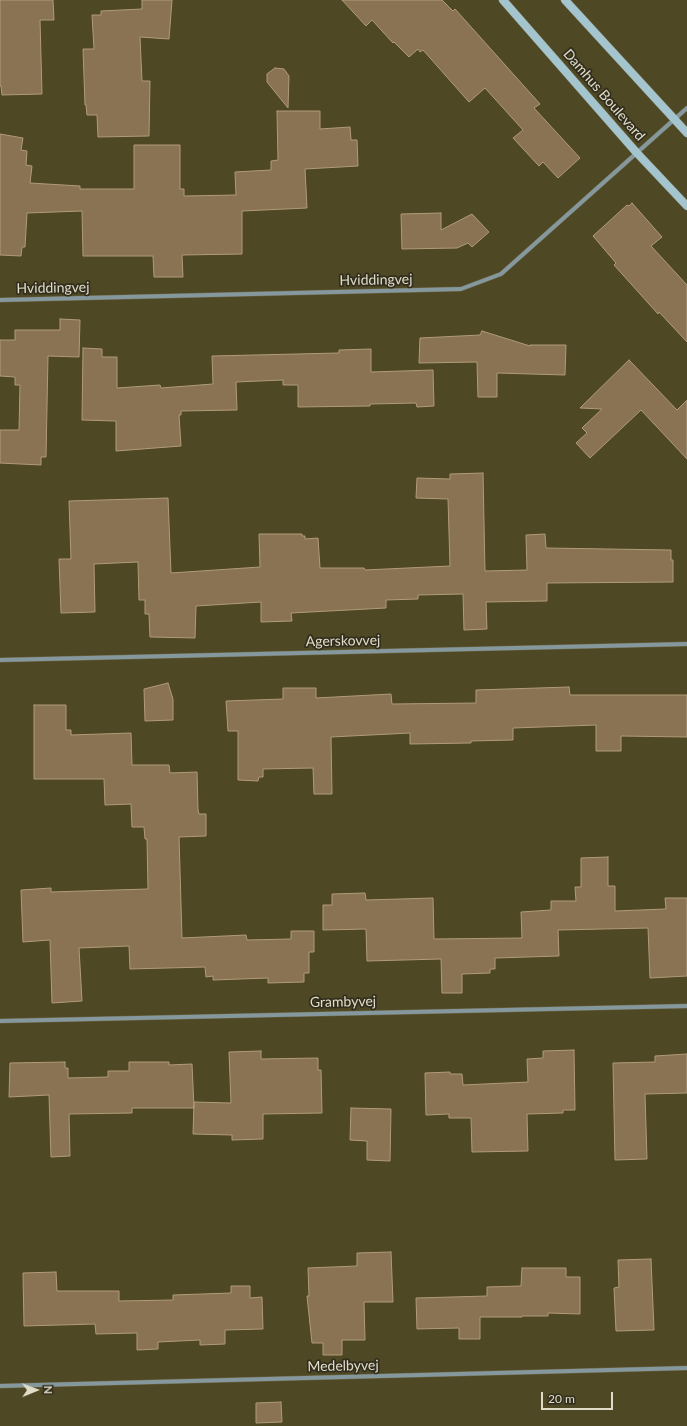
<!DOCTYPE html>
<style>
body{margin:0}
#map{position:relative;width:687px;height:1426px;overflow:hidden;background:#4f4824;font-family:Lato,sans-serif}
canvas{display:block}
.north{position:absolute;left:16px;top:1370px;width:40px;height:40px;-webkit-text-stroke:3px #312e1e;paint-order:stroke;rotate:89deg;font-size:11px;font-weight:700;line-height:16px;text-align:center;color:#e0dcc8}
.north::after{content:'';display:block;margin:auto;width:14px;height:18px;background:#e0dcc8;clip-path:polygon(50% 0,100% 100%,50% 72%,0 100%)}
.scale{position:absolute;left:541px;top:1392px;width:72px;height:18px;box-sizing:border-box;border:2px solid #e0dcc8;border-top:0;padding-left:5px;font-size:12px;line-height:14px;white-space:nowrap;color:#e0dcc8;-webkit-text-stroke:3px #312e1e;paint-order:stroke}
</style>
<div id="map">
<canvas width="687" height="1426"></canvas>
<div class="north">N</div>
<div class="scale">20 m</div>
</div>
<script>
const g = document.querySelector('canvas').getContext('2d');
g.lineJoin = 'round';
function fillPath(path, color) { g.fillStyle = color; g.fill(path, 'evenodd'); }
const toPath = rows => new Path2D(rows.map(r => 'M' + r).join(''));
function trace(path, color, width, dash) { g.strokeStyle = color; g.lineWidth = width; g.lineCap = dash ? 'butt' : 'round'; g.setLineDash(dash || []); g.stroke(path); }
function label(font, color, halo, rows, align = 'center') {
  g.font = font + ' Lato,sans-serif'; g.lineWidth = 3.5; g.setLineDash([]); g.textBaseline = 'middle'; g.strokeStyle = halo; g.fillStyle = color; for (const [text, x, y, turn = 0] of rows) {
    g.save(); g.translate(x, y); g.rotate((+turn || 0) * Math.PI / 180); g.textAlign = isNaN(turn) ? turn : align; if (halo) g.strokeText(text, 0, 0); g.fillText(text, 0, 0); g.restore();
  }
}
const building = toPath([
 [0,0,53,0,54,20,40,20,42,94,2,95,1,86,0,86,0,0],
 [142,0,172,0,169,39,140,37,142,81,150,81,149,136,98,137,97,115,87,115,86,105,85,105,83,49,94,49,92,15,101,15,101,11,142,9,142,0],
 [342,0,442,0,453,11,455,9,540,104,534,108,580,158,558,178,543,162,539,166,513,138,523,130,485,88,469,102,423,50,420,52,418,49,409,57,394,42,393,43,372,20,366,26,342,0],
 [275,68,284,69,289,76,288,108,267,82,267,74,275,68],
 [277,111,320,111,320,129,350,127,351,140,357,140,358,166,305,169,307,208,242,211,242,254,182,255,183,277,154,277,153,256,83,256,82,211,27,213,25,247,22,247,21,256,0,255,0,134,23,138,21,150,27,151,26,165,32,166,30,183,80,186,80,189,134,189,134,145,180,145,180,189,184,189,184,196,236,195,235,172,271,170,271,161,278,160,277,111],
 [632,203,662,237,651,246,687,285,687,342,659,312,658,314,614,265,616,263,593,236,627,205,629,206,632,203],
 [441,213,441,230,472,214,489,232,472,247,468,243,457,248,402,249,401,214,441,213],
 [60,319,80,320,79,357,48,356,46,457,41,457,41,465,0,463,0,430,19,430,20,385,15,385,15,377,0,376,0,340,15,340,15,330,60,330,60,319],
 [482,331,530,346,530,345,566,345,565,375,497,373,497,397,478,397,477,362,419,363,420,338,480,335,482,331],
 [83,348,102,349,102,357,117,357,117,388,160,385,161,388,213,384,212,356,339,353,339,350,371,349,371,372,433,370,434,406,417,407,416,403,370,404,370,406,298,407,298,385,283,385,283,380,236,382,237,410,181,411,181,415,179,415,181,446,116,451,116,421,82,420,83,348],
 [629,360,677,410,687,400,687,459,641,410,590,458,576,443,587,433,582,428,602,409,580,408,629,360],
 [483,473,485,571,527,570,526,535,545,534,546,548,671,550,671,560,673,560,673,582,547,583,547,601,486,602,487,629,464,630,463,594,418,595,418,599,386,600,386,608,291,613,292,621,261,622,261,602,196,606,195,638,150,637,149,614,145,614,145,600,139,600,138,562,94,564,95,612,61,613,59,559,71,559,69,501,168,498,171,573,260,567,259,534,302,534,302,536,305,536,305,539,318,538,320,568,364,568,365,570,450,566,448,499,416,498,417,478,450,479,450,474,483,473],
 [168,683,173,699,173,720,145,721,144,689,168,683],
 [569,687,570,695,687,695,687,737,621,736,621,751,596,751,596,725,513,728,513,740,471,741,471,743,410,744,410,733,331,737,332,794,314,794,313,768,263,769,263,777,259,777,258,781,238,780,238,731,228,731,226,701,283,699,283,688,316,688,316,698,391,694,392,704,476,703,476,690,569,687],
 [34,705,66,705,66,730,71,730,71,735,131,733,132,765,169,765,170,773,197,772,198,809,199,814,206,814,206,836,179,837,182,938,246,935,247,940,291,939,291,931,314,931,314,952,309,952,309,973,304,973,304,982,268,983,268,978,213,980,213,976,206,977,205,967,130,969,129,946,79,948,82,1001,52,1003,50,940,23,942,21,890,51,888,51,892,148,889,147,839,145,839,144,827,132,827,131,804,105,805,104,779,34,779,34,705],
 [608,857,608,886,615,886,615,911,666,909,665,898,687,898,687,976,650,978,648,928,558,930,559,956,495,958,495,969,490,969,490,973,462,974,462,993,442,993,441,959,367,961,366,929,323,930,323,905,332,905,332,894,365,893,366,900,433,898,434,939,522,938,521,912,551,910,551,901,576,901,575,887,581,887,581,858,608,857],
 [574,1050,575,1110,563,1110,563,1113,527,1114,528,1151,472,1152,471,1118,449,1118,449,1114,426,1115,425,1073,450,1072,450,1074,462,1074,463,1085,528,1082,527,1059,543,1058,543,1051,574,1050],
 [261,1051,261,1059,318,1058,318,1070,321,1070,322,1113,263,1114,263,1139,232,1140,232,1135,193,1134,194,1102,231,1103,229,1052,261,1051],
 [687,1054,687,1093,645,1094,647,1159,615,1160,613,1063,655,1062,655,1056,687,1054],
 [65,1062,65,1068,68,1068,68,1078,108,1077,108,1071,129,1071,129,1062,169,1062,169,1065,192,1064,194,1108,132,1108,132,1113,69,1114,70,1156,51,1157,49,1095,9,1097,10,1063,65,1062],
 [351,1108,391,1109,390,1161,367,1160,367,1141,350,1140,351,1108],
 [391,1252,393,1302,364,1302,365,1340,342,1340,342,1355,323,1355,323,1343,312,1343,307,1296,309,1296,308,1268,357,1266,357,1253,391,1252],
 [651,1259,654,1330,616,1331,614,1288,619,1287,618,1260,651,1259],
 [522,1268,566,1268,566,1277,580,1277,580,1314,548,1313,548,1316,522,1316,522,1317,480,1317,480,1339,459,1339,459,1328,417,1329,416,1298,487,1296,487,1287,521,1286,522,1268],
 [56,1272,57,1291,119,1291,119,1301,173,1300,173,1295,231,1293,231,1286,250,1286,250,1298,262,1297,263,1329,225,1330,225,1344,200,1345,200,1340,158,1342,158,1349,137,1350,137,1333,96,1334,95,1324,24,1326,23,1273,56,1272],
 [281,1402,282,1422,256,1423,256,1403,281,1402]
]);
fillPath(building, '#897352');
trace(building, '#b19b78', 1);
const street = toPath([
 [0,300,461,289,501,274,687,108],
 [0,660,687,644],
 [0,1021,687,1006],
 [0,1386,687,1368]
]);
const secondary = toPath([
 [503,0,636,152,687,206],
 [565,0,687,133]
]);
trace(street, '#6c6645', 5);
trace(secondary, '#6c6645', 9);
trace(street, '#84989e', 4);
trace(secondary, '#a5c5ce', 8);
label('14px', '#e0dcc8', '#312e1e', [
 ["Damhus Boulevard",604,95,49],
 ["Hviddingvej",376,280,-1],
 ["Hviddingvej",53,288,-1],
 ["Agerskovvej",343,641,-1],
 ["Grambyvej",343,1002,-1],
 ["Medelbyvej",343,1366,-1]
]);
</script>
